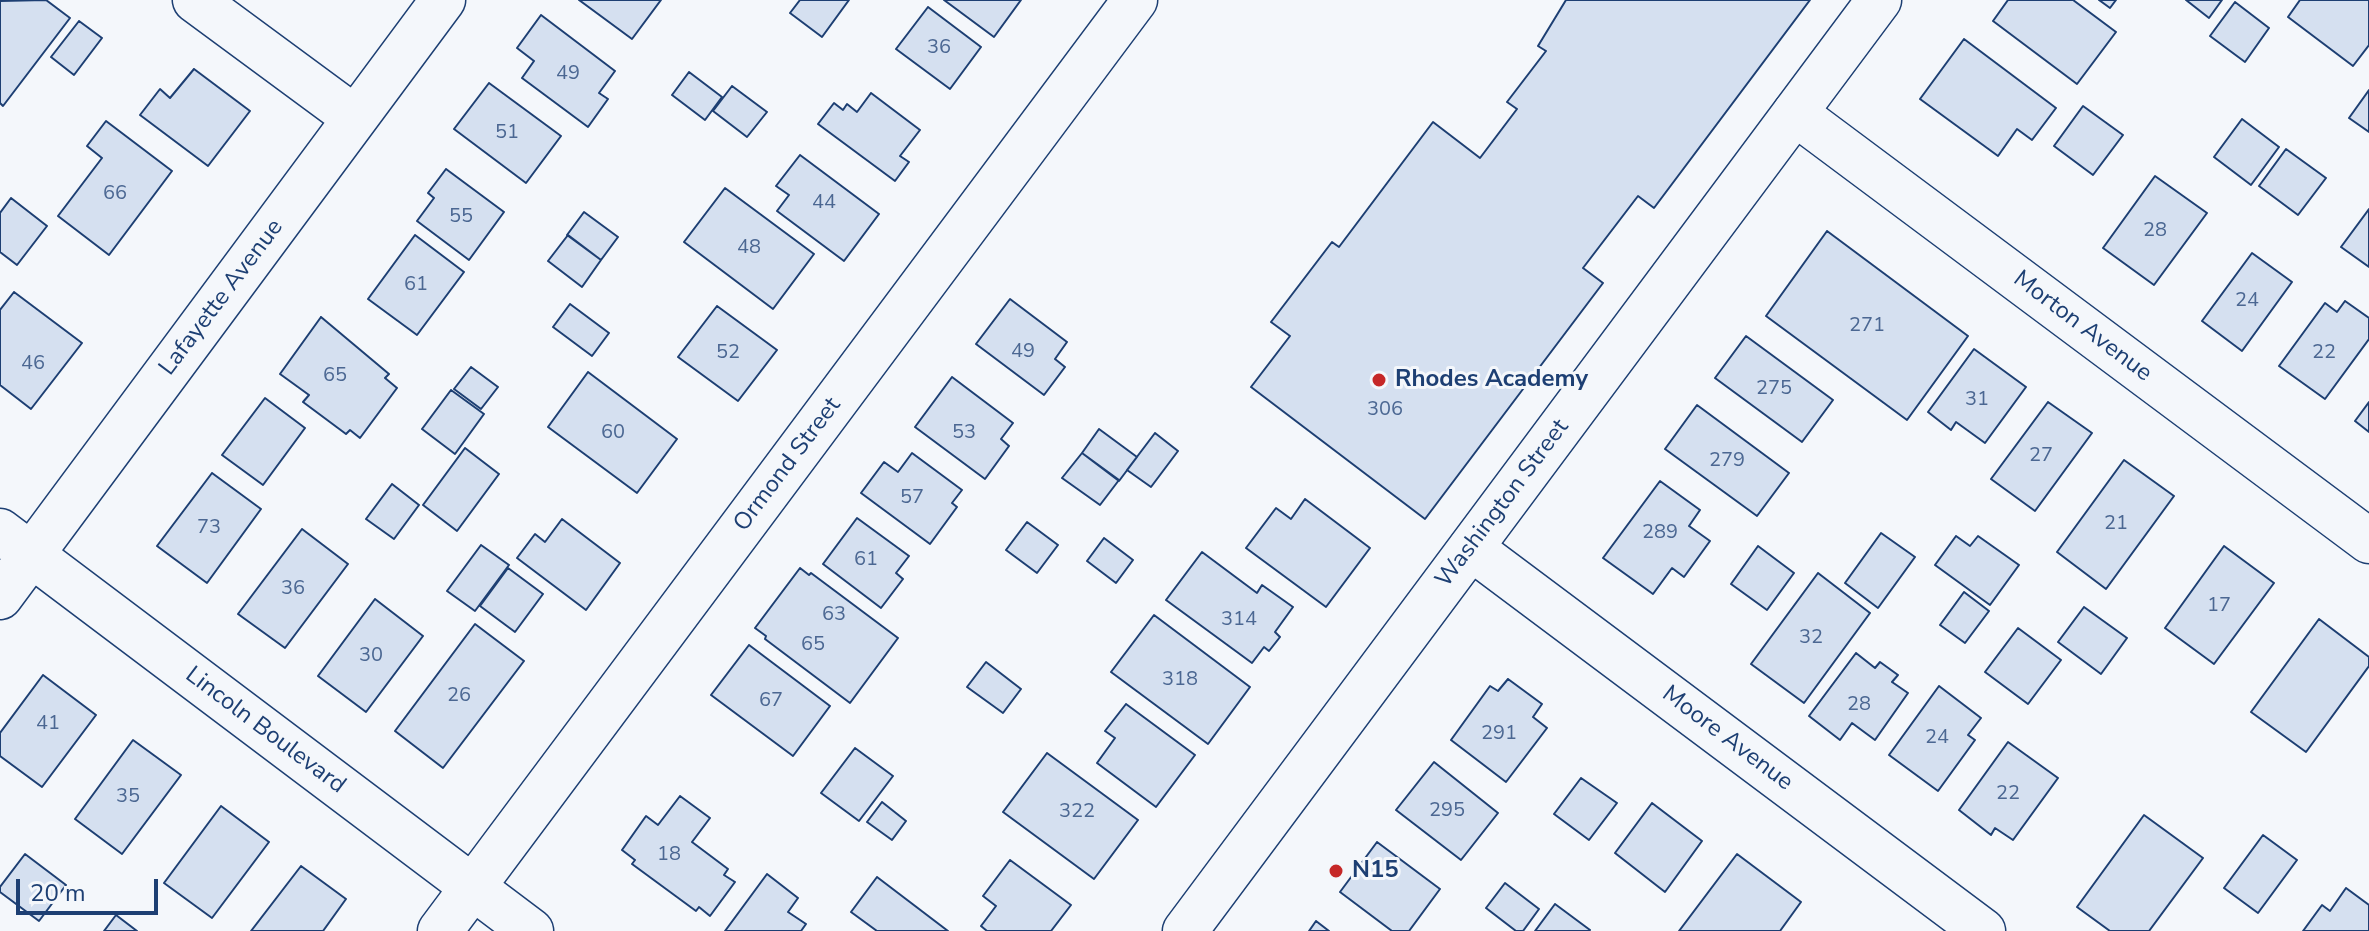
<!DOCTYPE html>
<style>
body{margin:0}
#map{position:relative;width:2369px;height:931px;overflow:hidden;background:#f4f7fb;font-family:"Nunito Sans",sans-serif}
canvas{display:block}
.scale{position:absolute;left:16px;top:879px;width:142px;height:36px;box-sizing:border-box;border:4px solid #1d3f73;border-top:0;padding-left:10px;font-size:24px;line-height:28px;white-space:nowrap;color:#1d3f73;-webkit-text-stroke:6px #f4f7fb;paint-order:stroke}
</style>
<div id="map">
<canvas width="2369" height="931"></canvas>
<div class="scale">20 m</div>
</div>
<script>
const g = document.querySelector('canvas').getContext('2d');
g.lineJoin = 'round';
function fillPath(path, color) { g.fillStyle = color; g.fill(path, 'evenodd'); }
const toPath = rows => new Path2D(rows.map(r => 'M' + r).join(''));
function trace(path, color, width, dash) { g.strokeStyle = color; g.lineWidth = width; g.lineCap = dash ? 'butt' : 'round'; g.setLineDash(dash || []); g.stroke(path); }
function label(font, color, halo, rows, align = 'center') {
  g.font = font + ' "Nunito Sans",sans-serif'; g.lineWidth = 6; g.setLineDash([]); g.textBaseline = 'middle'; g.strokeStyle = halo; g.fillStyle = color; for (const [text, x, y, turn = 0] of rows) {
    g.save(); g.translate(x, y); g.rotate((+turn || 0) * Math.PI / 180); g.textAlign = isNaN(turn) ? turn : align; if (halo) g.strokeText(text, 0, 0); g.fillText(text, 0, 0); g.restore();
  }
}
const building = toPath([
 [46,0,70,18,3,106,0,103,0,1,46,0],
 [579,0,661,0,632,39,579,0],
 [800,0,849,0,822,37,790,13,800,0],
 [944,0,1021,0,994,37,944,0],
 [1566,0,1810,0,1654,208,1638,196,1583,268,1603,283,1425,519,1251,387,1290,336,1271,322,1332,242,1339,247,1433,122,1480,158,1517,109,1507,102,1546,51,1538,46,1566,0],
 [2008,0,2073,0,2116,32,2077,84,1993,21,2008,0],
 [2099,0,2116,0,2110,8,2099,0],
 [2186,0,2222,0,2209,18,2186,0],
 [2300,0,2369,0,2369,45,2353,66,2288,17,2300,0],
 [2235,2,2269,28,2245,62,2210,36,2235,2],
 [928,7,981,47,950,89,896,49,928,7],
 [541,15,615,71,599,93,608,99,588,127,522,78,534,61,517,48,541,15],
 [79,21,102,38,74,75,51,57,79,21],
 [1964,39,2056,108,2032,140,2017,129,1998,156,1920,99,1964,39],
 [194,69,250,111,208,166,140,115,160,89,170,98,194,69],
 [689,72,722,97,705,120,672,95,689,72],
 [489,83,561,136,526,183,454,129,489,83],
 [732,86,767,112,747,137,713,111,732,86],
 [2369,90,2369,132,2349,118,2369,90],
 [871,93,920,130,900,156,909,162,895,181,818,124,834,103,843,110,847,104,857,112,871,93],
 [2083,106,2123,135,2093,175,2054,146,2083,106],
 [2242,119,2279,147,2251,185,2214,157,2242,119],
 [106,121,172,171,109,255,58,216,102,158,87,146,106,121],
 [2286,149,2326,178,2298,215,2259,186,2286,149],
 [800,155,879,214,844,261,777,211,789,195,776,186,800,155],
 [446,169,504,212,469,260,417,221,434,198,428,193,446,169],
 [2155,176,2207,213,2154,285,2103,248,2155,176],
 [725,188,814,254,773,309,684,242,725,188],
 [11,198,47,226,17,265,0,252,0,213,11,198],
 [2369,209,2369,267,2341,247,2369,209],
 [584,212,618,237,601,260,567,235,584,212],
 [1827,231,1968,336,1907,420,1766,316,1827,231],
 [415,235,464,272,417,335,368,299,415,235],
 [568,235,601,260,582,287,548,261,568,235],
 [2252,253,2292,282,2242,351,2202,321,2252,253],
 [14,292,82,343,31,409,0,385,0,310,14,292],
 [1010,299,1067,342,1055,359,1065,367,1044,395,976,344,1010,299],
 [2345,301,2369,318,2369,339,2325,399,2279,366,2325,303,2337,312,2345,301],
 [570,304,609,333,592,356,553,327,570,304],
 [717,306,777,350,738,401,678,357,717,306],
 [321,317,389,374,385,378,397,388,360,438,350,430,346,434,303,402,309,395,280,374,321,317],
 [1746,336,1833,400,1802,442,1715,378,1746,336],
 [1974,349,2026,387,1985,443,1956,422,1951,430,1928,412,1974,349],
 [471,367,498,387,481,409,454,389,471,367],
 [588,372,677,439,637,493,548,427,588,372],
 [952,377,1013,423,1001,439,1009,446,985,479,915,427,952,377],
 [451,390,484,414,455,454,422,429,451,390],
 [265,398,305,428,263,485,222,455,265,398],
 [2048,402,2092,433,2035,511,1991,479,2048,402],
 [2369,402,2369,432,2355,421,2369,402],
 [1697,405,1789,473,1757,516,1665,449,1697,405],
 [1099,429,1137,457,1119,481,1082,453,1099,429],
 [1155,433,1178,451,1151,487,1127,470,1155,433],
 [465,448,499,474,457,531,423,505,465,448],
 [912,453,962,490,952,503,957,507,930,544,861,493,884,462,898,472,912,453],
 [1082,453,1119,480,1100,505,1062,478,1082,453],
 [2124,460,2174,496,2106,589,2057,552,2124,460],
 [212,473,261,509,207,583,157,546,212,473],
 [1660,481,1700,510,1689,526,1710,541,1684,577,1672,568,1653,594,1603,558,1660,481],
 [392,484,419,505,394,539,366,519,392,484],
 [1305,499,1370,548,1326,607,1246,548,1276,508,1291,519,1305,499],
 [857,518,909,556,896,573,903,579,881,608,823,564,857,518],
 [562,519,620,563,586,610,517,558,535,534,545,542,562,519],
 [1027,522,1058,545,1037,573,1006,550,1027,522],
 [302,529,348,564,285,648,238,614,302,529],
 [1881,533,1915,557,1878,608,1845,583,1881,533],
 [1956,536,1970,546,1978,536,2019,565,1990,605,1935,565,1956,536],
 [1104,538,1133,560,1116,583,1087,561,1104,538],
 [481,545,509,565,475,611,447,591,481,545],
 [1758,546,1794,573,1767,610,1731,584,1758,546],
 [2224,546,2274,583,2214,664,2165,628,2224,546],
 [1202,552,1257,593,1262,585,1293,607,1275,632,1280,637,1269,651,1264,647,1252,663,1166,600,1202,552],
 [508,568,543,594,515,632,480,606,508,568],
 [800,568,809,575,811,573,898,638,850,703,765,639,766,636,755,628,800,568],
 [1818,573,1870,613,1804,703,1751,664,1818,573],
 [1964,592,1989,611,1965,643,1940,625,1964,592],
 [375,599,423,636,366,712,318,676,375,599],
 [2084,607,2127,638,2101,674,2058,642,2084,607],
 [1154,615,1250,687,1208,744,1111,672,1154,615],
 [2319,619,2369,657,2369,666,2306,752,2251,712,2319,619],
 [475,624,524,661,443,768,395,731,475,624],
 [2018,628,2061,660,2028,704,1985,672,2018,628],
 [749,645,830,706,793,756,711,695,749,645],
 [1856,653,1875,668,1880,662,1898,675,1892,682,1908,693,1875,740,1852,723,1840,740,1809,716,1856,653],
 [986,662,1021,689,1003,713,967,687,986,662],
 [43,675,96,715,42,787,0,756,0,733,43,675],
 [1508,679,1542,704,1533,717,1547,728,1506,782,1451,740,1490,686,1498,691,1508,679],
 [1939,686,1981,718,1968,735,1975,740,1938,791,1889,755,1939,686],
 [1126,704,1195,755,1156,807,1097,763,1115,738,1105,731,1126,704],
 [133,740,181,775,122,854,75,819,133,740],
 [2008,742,2058,778,2013,840,1995,828,1991,835,1959,810,2008,742],
 [855,748,893,776,859,821,821,793,855,748],
 [1047,753,1138,820,1094,879,1003,812,1047,753],
 [1434,762,1498,813,1461,860,1396,810,1434,762],
 [1581,778,1617,803,1589,840,1554,814,1581,778],
 [680,796,710,818,692,842,728,869,724,875,735,882,710,916,699,907,696,911,632,864,635,860,622,850,646,816,658,825,680,796],
 [882,802,906,821,892,840,867,822,882,802],
 [1652,803,1702,841,1665,892,1615,853,1652,803],
 [221,806,269,842,212,918,164,883,221,806],
 [2144,815,2203,858,2149,931,2110,931,2077,907,2144,815],
 [2263,835,2297,860,2258,913,2224,888,2263,835],
 [1377,842,1440,889,1409,931,1392,931,1340,892,1377,842],
 [25,854,66,885,39,921,0,892,0,887,25,854],
 [1737,854,1801,902,1780,931,1679,931,1737,854],
 [1010,860,1071,905,1051,931,987,931,981,926,996,906,983,896,1010,860],
 [301,866,346,899,323,931,251,931,301,866],
 [767,874,798,898,788,912,806,924,801,931,725,931,767,874],
 [877,877,948,931,877,931,851,912,877,877],
 [1505,883,1539,909,1523,931,1516,931,1486,908,1505,883],
 [2346,888,2369,905,2369,931,2303,931,2322,905,2330,911,2346,888],
 [1555,904,1590,930,1589,931,1535,931,1555,904],
 [116,915,137,931,104,931,116,915],
 [1316,921,1329,931,1309,931,1316,921]
]);
fillPath(building, '#d5e0f0');
trace(building, '#1d3f73', 2);
const minor = toPath([
 [195,0,355,118],
 [1795,113,2369,541],
 [0,531,531,931],
 [1471,548,1983,931],
 [0,597,443,0],
 [440,931,1135,0]
]);
const major = toPath([
 [1185,931,1879,0]
]);
trace(minor, '#1d3f73', 47);
trace(major, '#1d3f73', 47);
trace(minor, '#f4f7fb', 44);
trace(major, '#f4f7fb', 44);
for (const [x, y, r, color] of [
 [1379,380,8,"#c62828"],
 [1336,871,8,"#c62828"]
]) { const dot = new Path2D(); dot.arc(x, y, r, 0, 2 * Math.PI); g.fillStyle = color; g.fill(dot); trace(dot, '#f4f7fb', 3); }
label('20px', '#4b6792', null, [
 ["36",939,48],
 ["49",568,74],
 ["51",507,133],
 ["66",115,194],
 ["44",824,203],
 ["55",461,217],
 ["28",2155,231],
 ["48",749,248],
 ["61",416,285],
 ["24",2247,301],
 ["271",1867,326],
 ["49",1023,352],
 ["52",728,353],
 ["22",2324,353],
 ["46",33,364],
 ["65",335,376],
 ["275",1774,389],
 ["31",1977,400],
 ["306",1385,410],
 ["60",613,433],
 ["53",964,433],
 ["27",2041,456],
 ["279",1727,461],
 ["57",912,498],
 ["21",2116,524],
 ["73",209,528],
 ["289",1660,533],
 ["61",866,560],
 ["36",293,589],
 ["17",2219,606],
 ["63",834,615],
 ["314",1239,620],
 ["32",1811,638],
 ["65",813,645],
 ["30",371,656],
 ["318",1180,680],
 ["26",459,696],
 ["67",771,701],
 ["28",1859,705],
 ["41",48,724],
 ["291",1499,734],
 ["24",1937,738],
 ["22",2008,794],
 ["35",128,797],
 ["295",1447,811],
 ["322",1077,812],
 ["18",669,855]
]);
label('24px', '#1d3f73', '#f4f7fb', [
 ["Lafayette Avenue",222,298,-53],
 ["Morton Avenue",2082,327,37],
 ["Ormond Street",788,465,-53],
 ["Washington Street",1503,504,-53],
 ["Lincoln Boulevard",265,731,37],
 ["Moore Avenue",1727,739,37]
]);
label('bold 24px', '#1d3f73', '#f4f7fb', [
 ["Rhodes Academy",1395,380],
 ["N15",1352,871]
], 'left');
</script>
